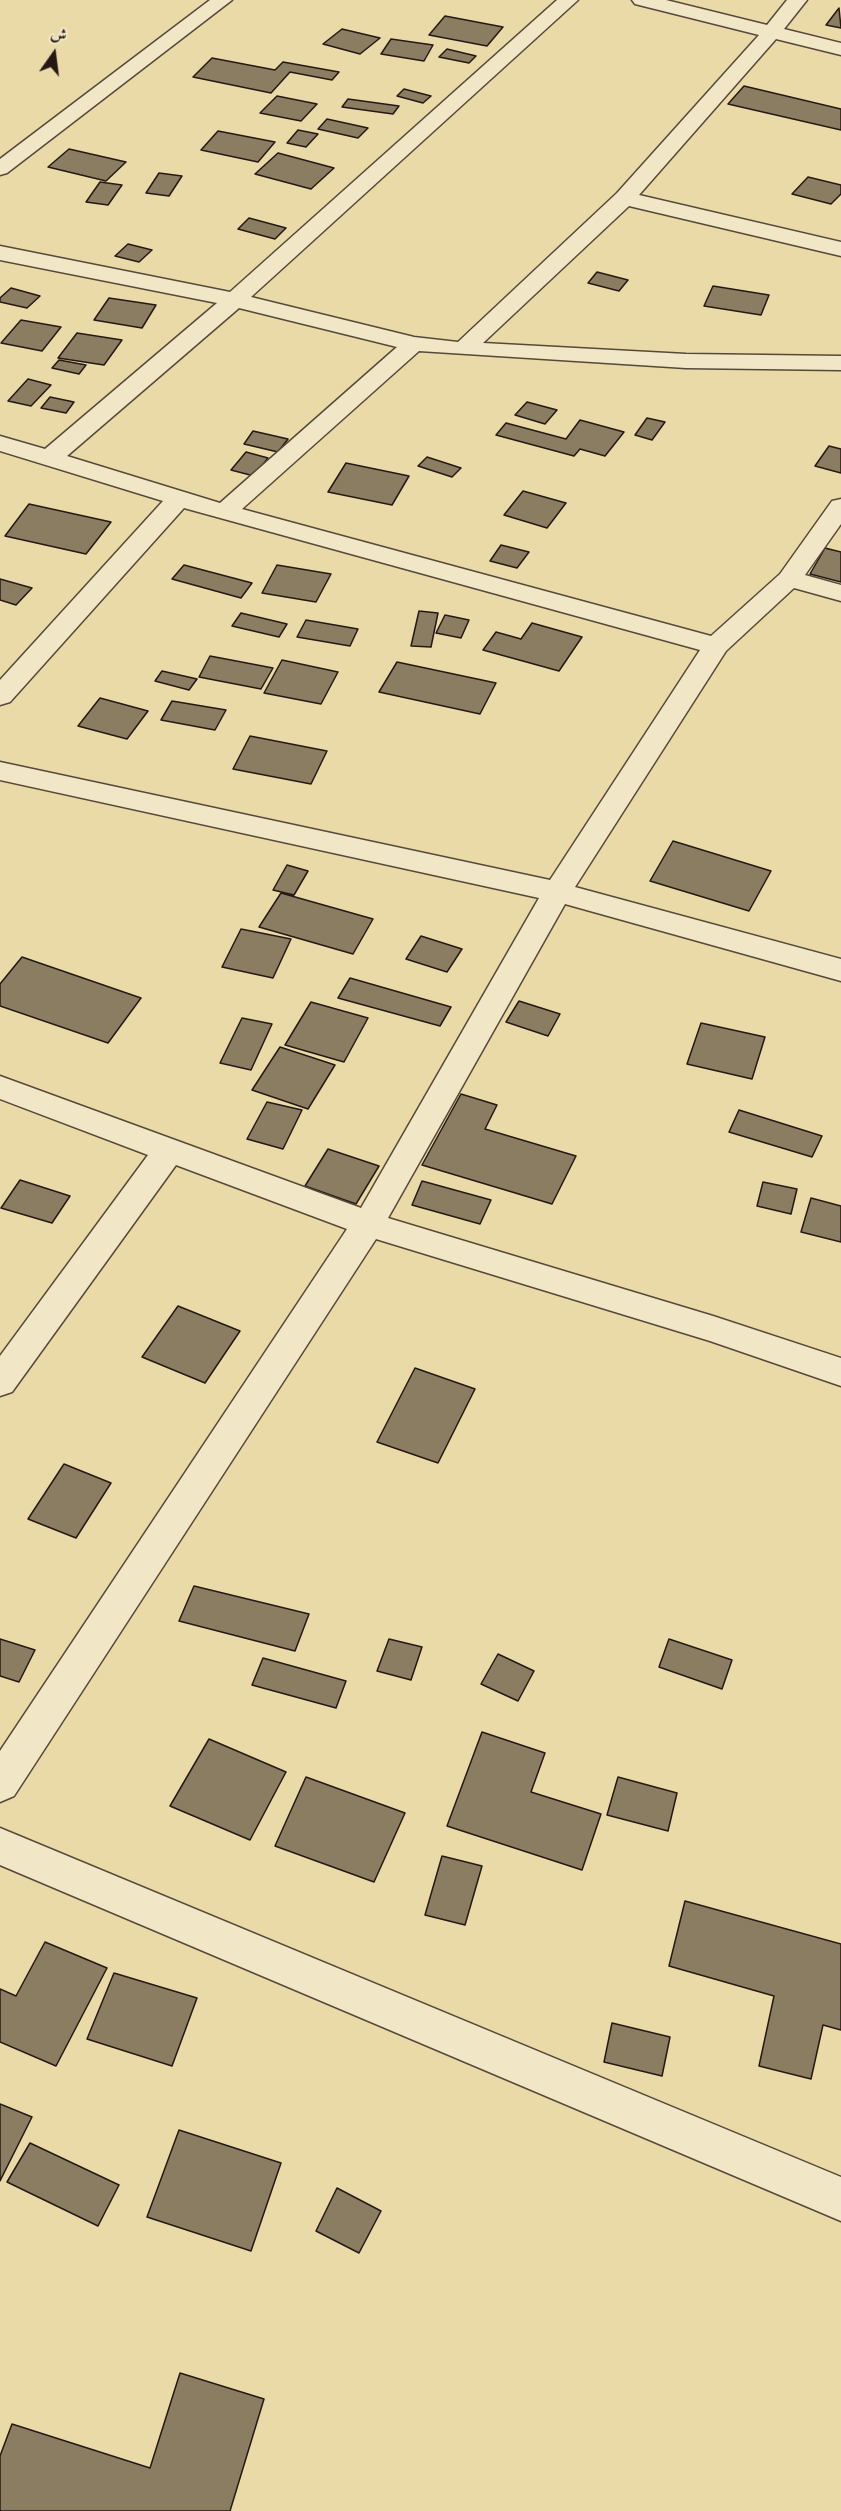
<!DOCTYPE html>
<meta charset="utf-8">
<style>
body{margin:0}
#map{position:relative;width:841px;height:2511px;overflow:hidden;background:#e9daa8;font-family:"Sorts Mill Goudy",Amiri,serif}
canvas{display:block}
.north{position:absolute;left:24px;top:24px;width:60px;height:60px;-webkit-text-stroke:4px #f1e7c6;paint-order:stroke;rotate:14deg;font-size:16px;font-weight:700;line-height:24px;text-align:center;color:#261914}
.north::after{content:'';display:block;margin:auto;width:21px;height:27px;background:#261914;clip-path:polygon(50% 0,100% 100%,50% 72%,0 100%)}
</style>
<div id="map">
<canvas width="841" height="2511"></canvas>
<div class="north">ش</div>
</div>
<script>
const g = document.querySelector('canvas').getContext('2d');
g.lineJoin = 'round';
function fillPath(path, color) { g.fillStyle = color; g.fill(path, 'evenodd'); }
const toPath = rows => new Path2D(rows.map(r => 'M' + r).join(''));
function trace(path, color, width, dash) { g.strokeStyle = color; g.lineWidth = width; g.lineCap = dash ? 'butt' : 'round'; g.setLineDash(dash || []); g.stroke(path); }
const building = toPath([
 [839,8,841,28,826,25,839,8],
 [445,16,503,27,487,46,429,35,445,16],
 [342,29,380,38,360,54,323,44,342,29],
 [391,39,433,45,424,61,381,54,391,39],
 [447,49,476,56,469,63,439,57,447,49],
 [212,58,275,70,283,62,339,72,332,80,290,72,271,93,193,77,212,58],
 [744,86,841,109,841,130,728,104,744,86],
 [404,89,431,96,423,103,397,96,404,89],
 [277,96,317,104,301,121,260,113,277,96],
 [348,99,399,106,393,114,342,107,348,99],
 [327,119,368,128,358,138,318,129,327,119],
 [298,130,318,134,306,147,287,143,298,130],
 [218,131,275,142,258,162,201,150,218,131],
 [69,149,126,162,106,181,48,167,69,149],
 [278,153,334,168,311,189,255,174,278,153],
 [159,173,182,176,169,196,146,193,159,173],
 [808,177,841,185,841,194,831,204,792,194,808,177],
 [100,182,122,185,108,205,86,202,100,182],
 [249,218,286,228,275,239,238,229,249,218],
 [128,244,152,250,139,262,115,256,128,244],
 [597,272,628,280,619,291,588,283,597,272],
 [713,286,769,295,761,315,704,306,713,286],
 [11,288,40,296,27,308,0,302,0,298,11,288],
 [109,298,156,305,142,328,94,320,109,298],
 [21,320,61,327,42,351,1,343,21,320],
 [77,333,122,340,104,365,58,358,77,333],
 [59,360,86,365,79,374,52,368,59,360],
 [28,379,51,385,31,406,8,401,28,379],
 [50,397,74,402,66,413,41,408,50,397],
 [527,402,557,410,545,424,515,415,527,402],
 [647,418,665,422,652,440,635,435,647,418],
 [580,420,624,432,605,456,580,449,574,456,496,435,506,423,566,439,580,420],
 [253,431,288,439,278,452,244,444,253,431],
 [829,446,841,449,841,473,815,466,829,446],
 [246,452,268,458,254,476,231,470,246,452],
 [427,457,461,468,452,477,418,466,427,457],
 [346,463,409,476,392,505,328,492,346,463],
 [523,491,566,503,547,528,504,515,523,491],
 [29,504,111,522,86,554,5,536,29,504],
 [501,545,529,552,517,568,490,561,501,545],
 [825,548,841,552,841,582,810,574,825,548],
 [184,565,252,583,241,598,172,579,184,565],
 [277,565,331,574,316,602,262,593,277,565],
 [0,579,32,588,16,605,0,600,0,579],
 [419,611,438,613,431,647,411,646,419,611],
 [241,613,287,624,279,637,232,626,241,613],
 [445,615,469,620,461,638,436,633,445,615],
 [306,620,358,629,350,646,297,637,306,620],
 [532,623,582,637,559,671,483,650,496,632,521,639,532,623],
 [210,656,273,668,261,689,199,677,210,656],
 [282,660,338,672,321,704,264,693,282,660],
 [397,662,496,683,480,714,379,692,397,662],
 [162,671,197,679,189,690,155,681,162,671],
 [100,698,148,711,127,739,78,726,100,698],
 [172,701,226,710,215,730,161,720,172,701],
 [250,736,327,751,311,784,233,769,250,736],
 [673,841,771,871,749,911,650,881,673,841],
 [287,865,308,871,294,895,273,890,287,865],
 [281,893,373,919,353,954,259,927,281,893],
 [241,929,291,939,273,978,222,967,241,929],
 [421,936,462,949,447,972,406,959,421,936],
 [22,957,141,998,108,1043,0,1006,0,984,22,957],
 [350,978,451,1007,440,1026,338,998,350,978],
 [519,1001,560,1014,548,1036,506,1022,519,1001],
 [311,1002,368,1018,344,1062,285,1045,311,1002],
 [242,1018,272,1024,251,1070,220,1063,242,1018],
 [701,1023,765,1037,752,1079,687,1064,701,1023],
 [280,1047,335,1065,308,1109,252,1090,280,1047],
 [461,1094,497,1105,485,1129,576,1156,552,1204,422,1165,461,1094],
 [267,1102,302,1110,283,1149,247,1139,267,1102],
 [739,1110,822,1136,812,1157,729,1132,739,1110],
 [328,1149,379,1166,356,1204,305,1186,328,1149],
 [20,1180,70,1196,52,1223,1,1208,20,1180],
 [422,1181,491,1200,480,1224,412,1205,422,1181],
 [763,1182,797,1189,791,1214,757,1206,763,1182],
 [811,1198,841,1206,841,1242,801,1232,811,1198],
 [178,1306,240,1331,205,1383,142,1357,178,1306],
 [415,1368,475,1389,438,1463,377,1442,415,1368],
 [64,1464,111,1483,76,1538,28,1519,64,1464],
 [194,1586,309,1614,295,1651,179,1621,194,1586],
 [0,1639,35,1650,19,1682,0,1676,0,1639],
 [389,1639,422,1647,411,1680,377,1671,389,1639],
 [669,1639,732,1660,722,1689,659,1667,669,1639],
 [498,1654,534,1671,518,1701,481,1684,498,1654],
 [263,1658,346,1681,336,1708,252,1685,263,1658],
 [482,1732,545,1753,531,1792,601,1814,582,1870,447,1826,482,1732],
 [209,1739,286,1772,250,1840,170,1806,209,1739],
 [306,1777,405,1813,374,1882,275,1846,306,1777],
 [618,1777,677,1793,668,1831,607,1815,618,1777],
 [442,1856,482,1866,465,1925,425,1915,442,1856],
 [685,1901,841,1944,841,2030,823,2025,811,2079,759,2066,774,1996,669,1966,685,1901],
 [45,1942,107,1968,56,2066,0,2042,0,1989,16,1996,45,1942],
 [114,1973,197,1998,172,2066,87,2039,114,1973],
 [612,2023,670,2037,662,2076,604,2062,612,2023],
 [0,2104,32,2117,0,2181,0,2104],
 [179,2130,281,2163,251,2251,147,2217,179,2130],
 [30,2143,119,2185,98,2226,7,2182,30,2143],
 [337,2188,381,2211,359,2253,316,2231,337,2188],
 [180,2373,264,2399,230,2511,0,2511,0,2456,12,2424,150,2468,180,2373]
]);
fillPath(building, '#8b7d61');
trace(building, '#261914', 1.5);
const minor = toPath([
 [210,0,232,0,7,173,0,175,0,159,210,0],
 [557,0,578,0,251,297,414,337,458,342,617,193,759,35,635,4,632,0,666,0,767,25,787,0,807,0,784,29,841,43,841,55,776,39,639,195,841,242,841,256,629,206,483,343,686,354,841,356,841,370,686,368,419,351,242,509,711,636,780,574,832,501,841,499,841,524,805,575,841,585,841,601,794,588,726,651,575,887,841,959,841,981,565,904,388,1218,713,1316,841,1358,841,1386,710,1341,376,1239,14,1796,0,1802,0,1751,347,1229,176,1165,12,1392,0,1396,0,1356,148,1155,0,1099,0,1076,361,1208,539,898,0,780,0,762,550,880,700,650,184,508,10,702,0,705,0,680,163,501,0,451,0,436,45,449,217,303,0,260,0,246,230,292,557,0],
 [239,308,397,347,220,503,67,456,239,308],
 [0,1828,841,2177,841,2221,0,1865,0,1828]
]);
trace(minor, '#574939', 3);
fillPath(minor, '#f1e7c6');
</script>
